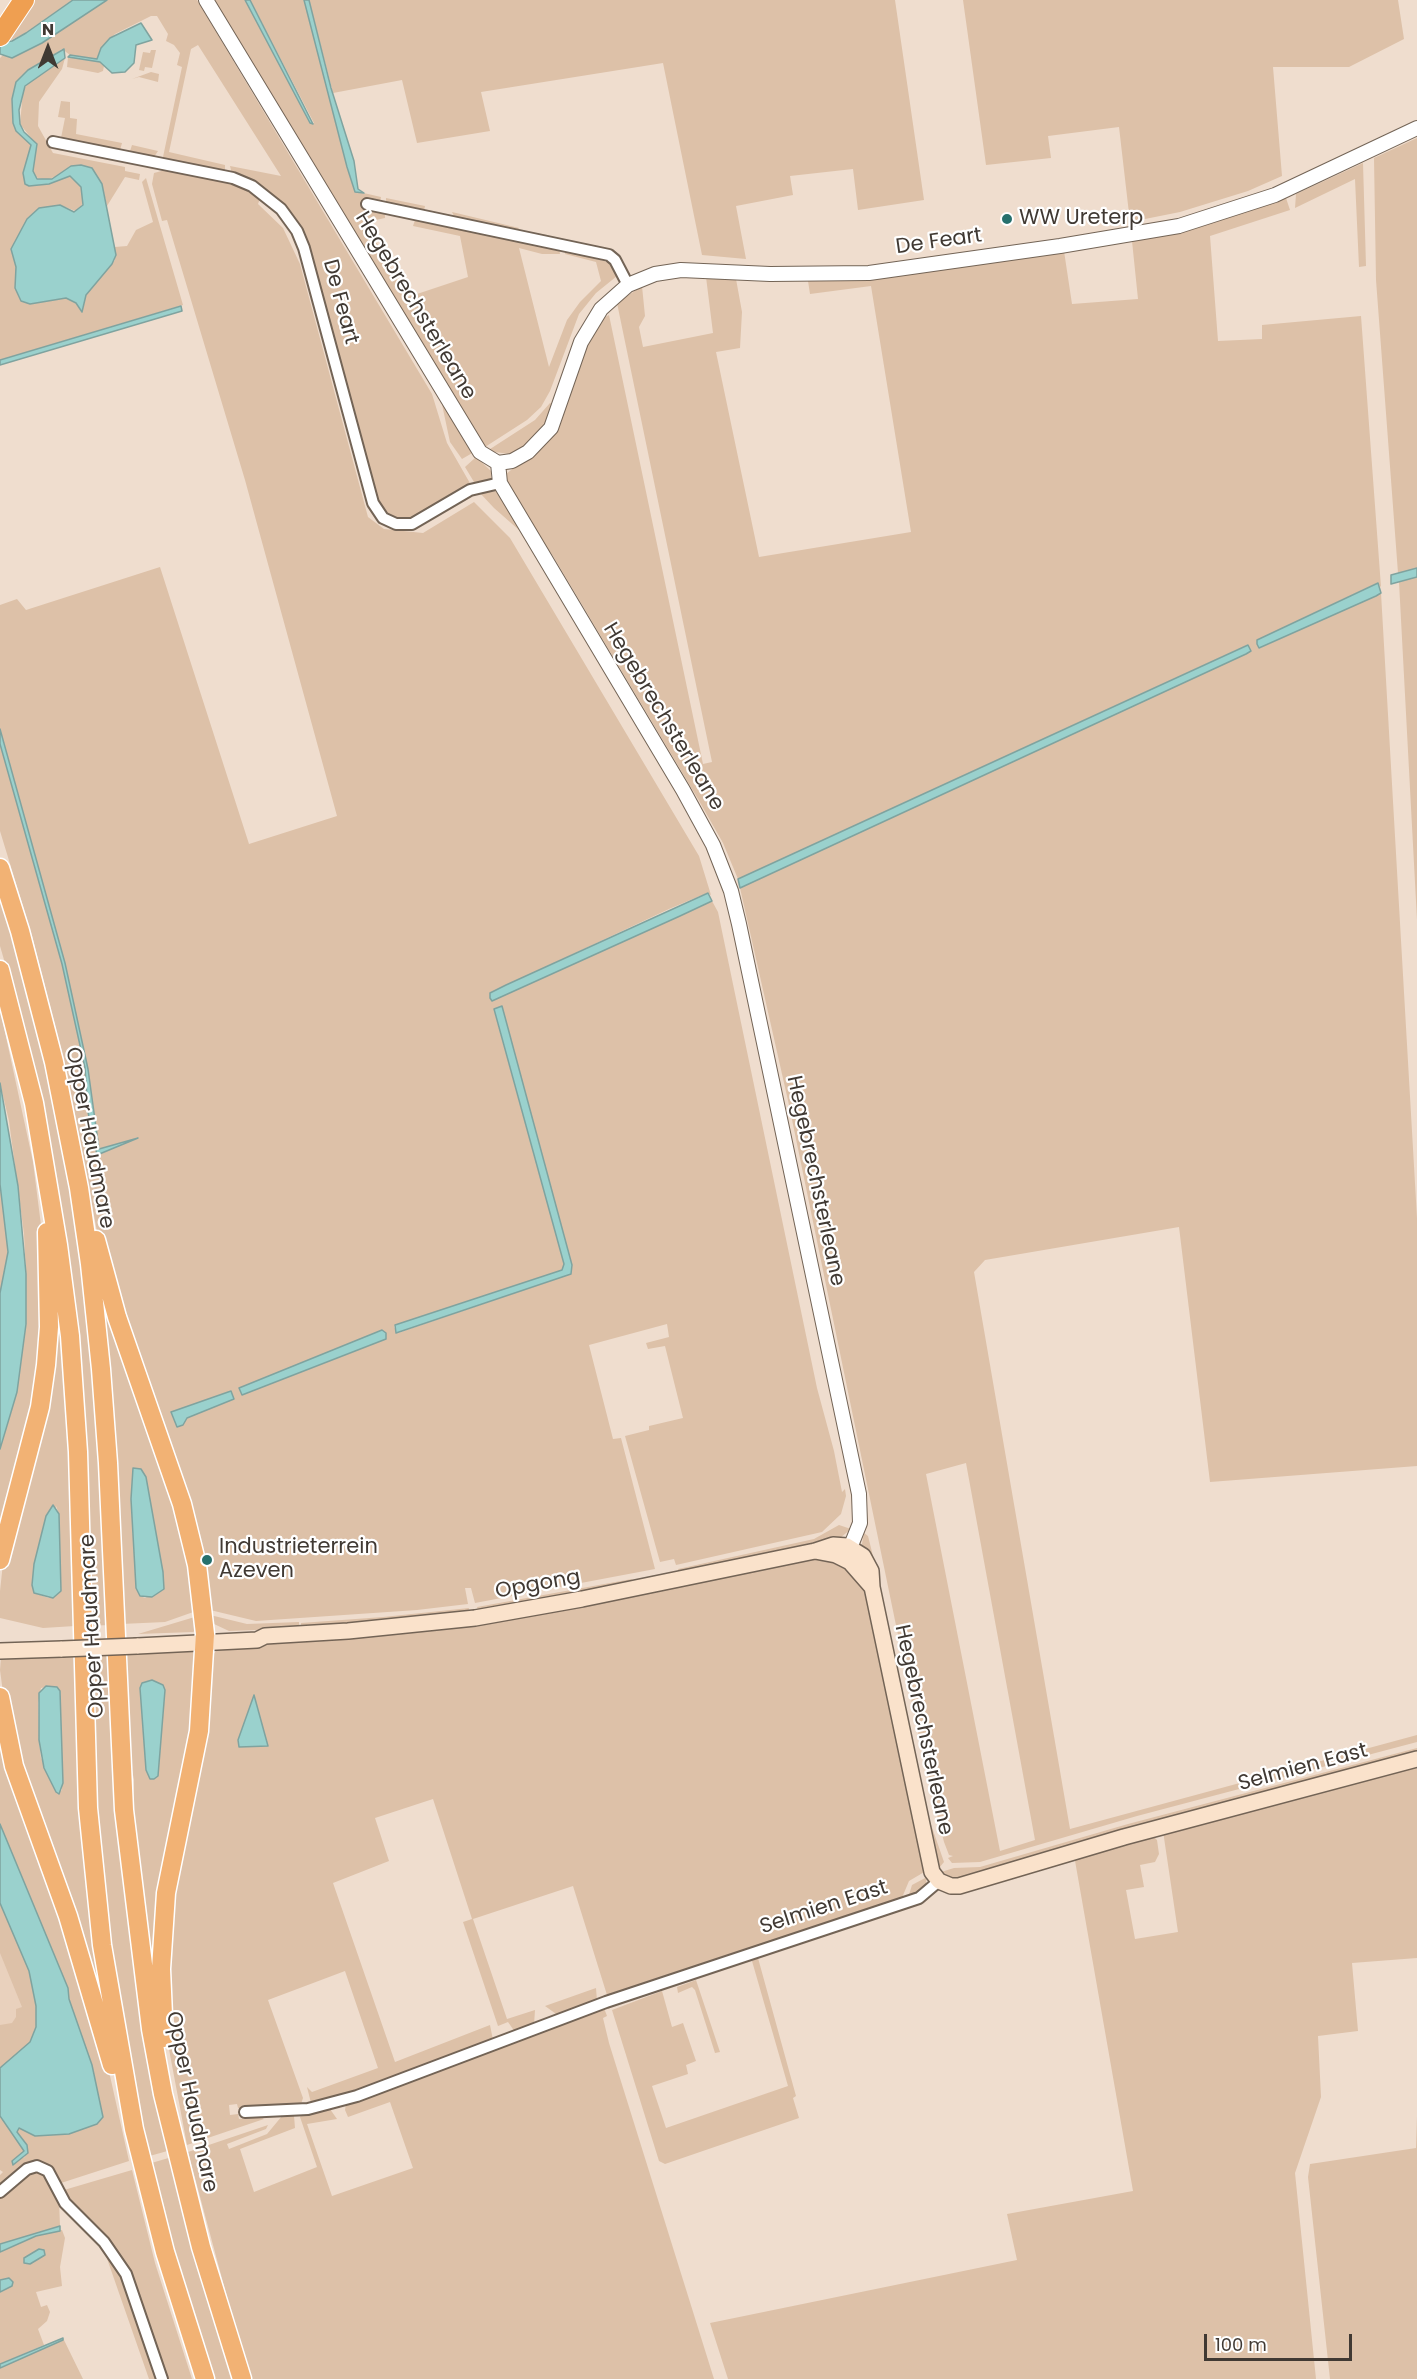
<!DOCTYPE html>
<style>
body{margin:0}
#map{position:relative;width:1417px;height:2379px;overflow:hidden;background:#efddce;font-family:Poppins,sans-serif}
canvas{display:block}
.north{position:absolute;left:18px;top:18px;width:60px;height:60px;-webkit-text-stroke:4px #fff;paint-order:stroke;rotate:0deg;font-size:16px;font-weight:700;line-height:24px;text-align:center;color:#403933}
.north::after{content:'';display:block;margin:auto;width:21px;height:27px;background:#403933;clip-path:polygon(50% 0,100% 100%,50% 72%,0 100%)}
.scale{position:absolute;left:1204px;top:2334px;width:148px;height:27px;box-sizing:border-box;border:3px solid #403933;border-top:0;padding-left:8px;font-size:18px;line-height:21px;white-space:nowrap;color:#403933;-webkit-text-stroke:4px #fff;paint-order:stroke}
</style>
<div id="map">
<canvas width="1417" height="2379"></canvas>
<div class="north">N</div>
<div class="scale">100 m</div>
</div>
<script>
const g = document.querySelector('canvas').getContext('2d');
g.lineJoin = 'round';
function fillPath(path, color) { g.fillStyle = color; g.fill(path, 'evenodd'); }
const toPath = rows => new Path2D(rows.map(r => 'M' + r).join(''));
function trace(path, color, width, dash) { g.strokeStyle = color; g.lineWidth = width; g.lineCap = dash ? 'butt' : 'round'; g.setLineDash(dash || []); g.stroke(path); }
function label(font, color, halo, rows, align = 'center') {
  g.font = font + ' Poppins,sans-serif'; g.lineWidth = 4.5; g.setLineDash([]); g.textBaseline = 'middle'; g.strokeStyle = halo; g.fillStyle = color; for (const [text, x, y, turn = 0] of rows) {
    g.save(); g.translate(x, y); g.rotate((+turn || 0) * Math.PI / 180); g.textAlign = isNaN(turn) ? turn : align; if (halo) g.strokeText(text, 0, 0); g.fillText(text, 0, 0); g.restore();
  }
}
fillPath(toPath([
 [0,1885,48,2015,0,2034]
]), '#e9d1bd');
fillPath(toPath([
 [35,0,73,0,26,33,9,41],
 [107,0,197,0,432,394,447,443,471,485,419,517,401,522,386,516,377,503,310,255,276,199,252,181,232,174,230,166,281,176,198,45,191,49,169,152,225,165,225,170,224,172,164,160,163,157,182,67,177,65,180,53,174,45,166,41,168,34,157,16,151,16,115,34,100,50,97,59,70,55,62,49,21,76,12,99,13,123,21,136,31,145,23,173,25,184,29,186,40,185,70,176,81,187,84,201,78,212,60,205,39,208,27,219,11,249,16,267,18,296,21,301,26,303,66,298,76,303,82,312,86,295,115,260,115,247,127,246,136,230,153,222,142,182,146,178,183,305,0,360,0,58,5,53,12,57,42,43],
 [214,0,245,0,310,123,314,123,250,0,304,0,355,191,381,197,380,202,364,201,363,207,384,212,385,216,385,218,371,221,369,229,461,392,408,297,468,277,460,236,413,226,415,220,559,248,560,254,542,254,519,248,549,367,567,320,580,302,601,281,596,262,565,254,566,250,611,263,617,276,596,293,579,314,550,391,541,407,527,420,485,447,454,402],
 [309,0,895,0,924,200,858,210,853,169,790,176,793,195,736,206,746,259,702,255,663,63,481,92,490,131,417,143,402,80,333,93],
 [963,0,1398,0,1404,39,1349,67,1273,67,1282,176,1248,191,1180,212,1130,222,1119,127,1048,136,1051,158,986,165],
 [151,50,156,50,152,68,145,67,144,71,139,70,143,52,150,53],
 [68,57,100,62,104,66,103,71,98,73,67,67],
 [65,58,62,69,39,102,38,126,53,153,125,167,125,171,140,174,139,180,125,177,107,206,102,184,81,165,71,166,58,176,45,180,35,177,33,171,31,138,20,124,23,91,29,81],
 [151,72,159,74,158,82,139,77,132,79],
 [61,101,70,102,70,118,77,119,76,134,122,143,120,150,61,138,65,118,58,117],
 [1417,138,1417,568,1398,573,1376,280,1374,158],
 [132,145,158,151,154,157,126,152,130,151],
 [1363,163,1366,266,1359,267,1355,179,1295,208,1296,194],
 [169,169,231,181,261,196,258,204,283,228,300,264,368,517,384,529,423,533,474,502,510,538,699,856,711,895,707,893,669,909,490,993,492,1001,712,901,718,912,817,1388,834,1451,842,1492,845,1489,846,1496,841,1514,822,1532,676,1565,674,1559,660,1562,625,1436,649,1430,649,1426,683,1418,665,1346,648,1349,646,1343,669,1337,667,1324,589,1345,613,1439,621,1438,655,1569,475,1603,471,1588,465,1588,468,1604,417,1610,256,1621,210,1610,99,1242,67,1072,32,936,0,831,0,744,62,964,85,1068,88,1112,97,1154,100,1154,137,1138,99,1150,88,1069,65,963,0,729,0,605,17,599,26,610,160,567,249,844,337,816,245,480,167,220,162,221,152,184,154,173],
 [502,1006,572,1265,571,1274,398,1333,394,1327,395,1325,562,1270,564,1264,494,1010],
 [382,1330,386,1333,386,1339,242,1395,239,1388],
 [231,1391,234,1399,187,1418,177,1426,171,1413],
 [386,198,425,206,424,211,386,203],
 [1286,198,1290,210,1210,236,1218,341,1262,339,1262,325,1361,316,1381,587,1377,583,1257,640,1257,644,1260,648,1381,593,1417,1218,1417,1466,1210,1482,1179,1227,985,1260,974,1272,1070,1829,1417,1735,1417,1742,1137,1816,980,1862,952,1863,948,1858,953,1856,949,1855,944,1842,927,1776,789,1105,740,888,1251,651,1248,645,1243,647,738,879,723,843,698,799,553,556,531,526,506,482,505,475,553,435,561,421,589,337,600,320,609,315,703,764,712,762,617,303,642,286,645,316,639,327,643,347,713,333,706,277,736,279,742,312,740,348,716,352,759,557,911,532,871,286,810,294,808,281,849,278,1064,251,1072,304,1138,299,1132,241,1200,227],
 [966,1463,1035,1840,1000,1851,926,1474],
 [452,212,519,228,516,232,456,220],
 [440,395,474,452,462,459,450,442],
 [550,403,553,404,551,416,527,444,510,454,487,451,535,420],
 [476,457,491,471,491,479,487,481,474,482,465,467],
 [497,491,501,495,521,529,519,530,494,508,479,492],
 [1417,577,1417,920,1399,582],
 [0,888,28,983,71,1179,94,1351,109,1625,88,1626,83,1454,12,987,0,946],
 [0,1009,33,1162,44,1249,43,1365,0,1538,0,1449,17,1392,26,1324,26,1274,24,1234,9,1121,0,1083],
 [0,1184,8,1252,0,1293],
 [53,1249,71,1444,69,1491,70,1524,75,1545,75,1626,43,1628,0,1618,0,1591,3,1563,21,1490],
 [56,1506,59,1514,61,1591,49,1598,34,1593],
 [99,1262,179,1505,199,1610,165,1622,121,1624],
 [146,1477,164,1588,145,1598,140,1596,136,1588,131,1499],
 [839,1525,851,1529,840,1538,821,1543,678,1572,678,1569,814,1539],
 [864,1533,868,1536,873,1556,926,1810,944,1862,939,1868,862,1544],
 [825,1558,851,1568,867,1594,926,1871,909,1881,901,1900,612,1996,607,1995,573,1886,473,1919,507,2019,535,2010,534,2025,515,2032,508,2022,498,2026,463,1922,472,1919,433,1799,375,1818,389,1861,333,1883,395,2062,490,2025,493,2040,354,2092,311,2103,307,2087,312,2092,378,2068,345,1971,268,2000,303,2098,301,2104,238,2108,237,2104,229,2105,230,2115,238,2114,239,2119,260,2116,264,2119,187,2145,165,2028,165,1930,210,1658,216,1651,226,1646,285,1642,794,1559],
 [254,1696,268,1746,239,1747,238,1740],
 [632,1579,629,1584,478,1610,477,1607],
 [469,1608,468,1613,301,1628,301,1623,383,1617],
 [210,1615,247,1624,299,1622,299,1626,282,1627,282,1629,229,1631,214,1624],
 [198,1616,197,1630,193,1632,138,1634],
 [194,1648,200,1652,157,2007,132,1832,134,1780,126,1738,123,1653],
 [140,1689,165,1691,158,1776,154,1779,146,1770],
 [89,1654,111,1654,171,2150,146,2157,118,2008,99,1867],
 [76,1655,115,2054,8,1730,0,1670,1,1658],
 [52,1686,60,1691,62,1791,41,1758,39,1740,38,1703,41,1688],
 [0,1719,104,2049,129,2161,61,2183,49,2166,36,2161,25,2165,0,2187,0,2175,3,2172,0,2170,0,2116,23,2148,23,2153,12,2161,25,2157,27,2145,17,2132,19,2128,35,2136,69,2134,103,2117,92,2065,69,1999,68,1988,0,1824],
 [1417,1748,1417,1756,958,1880,941,1872,954,1868,980,1867,1128,1824],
 [1417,1764,1417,1958,1352,1963,1358,2031,1318,2036,1321,2097,1295,2173,1316,2379,728,2379,710,2323,1017,2260,1007,2214,1133,2191,1074,1855,1152,1835,1157,1840,1159,1854,1155,1862,1140,1865,1144,1887,1126,1890,1135,1939,1178,1932,1163,1831],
 [927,1877,925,1889,908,1898,912,1885],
 [0,1903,29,1971,36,2006,36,2027,30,2042,0,2068,0,2025,12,2023,16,2017,16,2009,22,2007,0,1953],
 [758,1958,796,2096,793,2098,799,2118,665,2164,659,2161,612,2010,662,1991,672,2027,683,2023,696,2061,686,2065,688,2074,652,2086,666,2128,788,2086,752,1961],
 [696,1980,720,2052,715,2053,695,1990,692,1987,678,1993,677,1987],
 [596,1988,597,2001,559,2016,545,2006],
 [604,2008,607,2016,603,2018,609,2043,714,2379,249,2379,188,2152,268,2125,266,2129,227,2144,229,2149,267,2134,282,2116,294,2116,295,2128,240,2149,254,2192,317,2167,300,2117,302,2113,330,2109,337,2119,307,2124,332,2196,413,2168,390,2102,348,2117,345,2110,346,2104],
 [1417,2116,1417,2379,1330,2379,1308,2177,1310,2164,1416,2148],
 [172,2157,235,2379,210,2379,148,2164],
 [132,2170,155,2263,192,2379,166,2379,134,2281,120,2256,71,2202,64,2190],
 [30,2171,42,2171,59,2201,60,2226,0,2244,0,2196],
 [62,2230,65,2238,60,2267,62,2286,36,2292,41,2307,47,2305,50,2312,47,2321,38,2329,44,2345,0,2364,0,2252,36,2236],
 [104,2250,116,2264,128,2291,158,2379,149,2379],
 [63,2338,83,2379,0,2379,0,2368]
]), '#ddc1a8');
const water = toPath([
 [73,0,107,0,42,43,12,58,0,54,0,43,12,41,26,33,73,0],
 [245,0,250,0,313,124,310,123,245,0],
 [304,0,309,0,331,88,354,161,358,189,364,193,355,192,347,167,304,0],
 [141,23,152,40,136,45,134,63,125,72,112,73,100,62,68,57,70,55,97,59,101,48,110,38,141,23],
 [64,49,65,58,25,86,19,110,20,124,24,132,37,144,33,171,37,179,52,179,71,166,81,165,92,168,102,184,116,255,112,264,86,295,82,312,76,303,66,298,30,304,21,301,15,288,16,267,11,249,27,219,39,208,60,205,74,212,83,205,81,187,70,176,49,184,29,186,25,184,23,173,31,145,16,131,13,123,12,99,16,82,28,70,64,49],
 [181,306,182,311,0,365,0,360,181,306],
 [1417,568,1417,577,1391,584,1391,575,1417,568],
 [1378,583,1381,593,1376,596,1259,648,1257,644,1257,640,1378,583],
 [1248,645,1251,651,1246,654,740,888,738,879,1248,645],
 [0,729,65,963,88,1069,99,1149,138,1138,97,1155,88,1112,85,1068,62,964,0,744,0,729],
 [708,893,712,901,680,916,492,1001,490,998,490,993,506,985,708,893],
 [502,1006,572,1265,571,1274,396,1333,395,1325,562,1270,564,1264,494,1009,502,1006],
 [0,1083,18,1186,26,1274,26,1324,17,1392,0,1449,0,1293,8,1252,0,1184,0,1083],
 [382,1330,386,1333,386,1339,242,1395,239,1388,382,1330],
 [231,1391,234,1399,187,1418,183,1425,177,1427,171,1412,231,1391],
 [133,1468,141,1469,146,1477,163,1572,164,1589,152,1597,140,1596,136,1588,131,1499,133,1468],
 [53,1505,59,1514,61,1591,53,1598,34,1593,32,1585,34,1564,46,1516,53,1505],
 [152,1680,163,1685,165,1690,158,1776,154,1779,150,1779,146,1770,140,1688,142,1683,152,1680],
 [46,1686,57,1687,60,1691,63,1783,59,1794,56,1792,44,1768,39,1740,39,1693,46,1686],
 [254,1695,268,1746,239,1747,238,1740,254,1695],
 [0,1824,68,1988,69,1999,92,2065,103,2117,97,2124,69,2134,35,2136,19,2128,17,2132,27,2145,28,2153,13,2165,12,2161,24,2151,0,2116,0,2068,30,2042,36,2027,36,2006,29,1971,0,1903,0,1824],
 [60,2226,60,2231,36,2236,0,2252,0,2244,60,2226],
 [39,2249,44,2250,45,2255,30,2264,24,2263,24,2258,39,2249],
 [9,2278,13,2282,12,2286,0,2292,0,2280,9,2278],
 [63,2338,63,2340,0,2368,0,2364,63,2338]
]);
fillPath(water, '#9ad1cd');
trace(water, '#7fa39f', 1.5);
const minor = toPath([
 [53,142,233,178,252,186,281,209,297,231,304,248,373,503,383,518,396,524,412,524,470,490,500,483],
 [367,204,609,255,615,260,628,285],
 [245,2112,308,2109,357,2096,606,2002,919,1898,939,1881],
 [0,2192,27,2169,37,2166,48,2171,65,2203,104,2242,126,2274,162,2379]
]);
const tertiary = toPath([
 [206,0,480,452,498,463,500,483,683,790,713,845,731,891,739,924,859,1494,860,1523,846,1558],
 [498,463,512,461,528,452,551,428,581,342,601,309,628,285,655,274,681,270,770,274,869,273,1060,246,1179,226,1275,195,1417,128]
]);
const secondary = toPath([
 [815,1551,836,1555,850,1562,871,1586],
 [137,1646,257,1640,265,1636,348,1631,475,1618,582,1599,815,1551,833,1545,847,1546,863,1556,871,1571,872,1587,932,1872,939,1881,951,1886,959,1886,1124,1837,1417,1759],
 [0,1651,62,1649]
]);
const trunk = toPath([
 [0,868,20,931,54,1062,79,1188,90,1264,101,1369,108,1463,124,1810,151,2029,163,2094,201,2247,242,2379],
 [0,970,34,1103,58,1245,70,1336,78,1452,88,1808,102,1945,134,2129,165,2252,205,2379],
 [96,1240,117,1317,182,1504,197,1565,205,1634,199,1731,166,1893,161,1969,164,2038],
 [0,1560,40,1407,46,1365,49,1327,47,1232],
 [0,1697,14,1766,68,1916,112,2065]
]);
const motorway = toPath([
 [0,36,24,0]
]);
trace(minor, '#736456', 14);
trace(tertiary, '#736456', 16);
trace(secondary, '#736456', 18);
trace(trunk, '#fff', 21);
trace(motorway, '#fff', 22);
trace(minor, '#fff', 10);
trace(tertiary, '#fff', 14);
trace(secondary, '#fae2cb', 15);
trace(trunk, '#f2b274', 18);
trace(motorway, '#ef9f51', 20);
const secondaryBridge = toPath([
 [62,1649,137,1646]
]);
trace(secondaryBridge, '#736456', 18, []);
trace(secondaryBridge, '#fae2cb', 15);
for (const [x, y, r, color] of [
 [1007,219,6,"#26706d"],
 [207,1560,6,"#26706d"]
]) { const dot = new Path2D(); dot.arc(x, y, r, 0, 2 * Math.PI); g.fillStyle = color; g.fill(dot); trace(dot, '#fff', 2); }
label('21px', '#403933', '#fff', [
 ["WW Ureterp",1019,219],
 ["Industrieterrein",219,1548],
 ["Azeven",219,1572]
], 'left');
label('21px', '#403933', '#fff', [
 ["De Feart",939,242,-8],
 ["De Feart",340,302,75],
 ["Hegebrechsterleane",415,306,59],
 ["Hegebrechsterleane",663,717,59],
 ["Opper Haudmare",89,1138,79],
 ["Hegebrechsterleane",815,1181,78],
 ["Opgong",538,1585,-10],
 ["Opper Haudmare",93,1626,-93],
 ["Hegebrechsterleane",923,1730,78],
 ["Selmien East",1303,1768,-15],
 ["Selmien East",824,1908,-18],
 ["Opper Haudmare",191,2102,78]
]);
</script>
